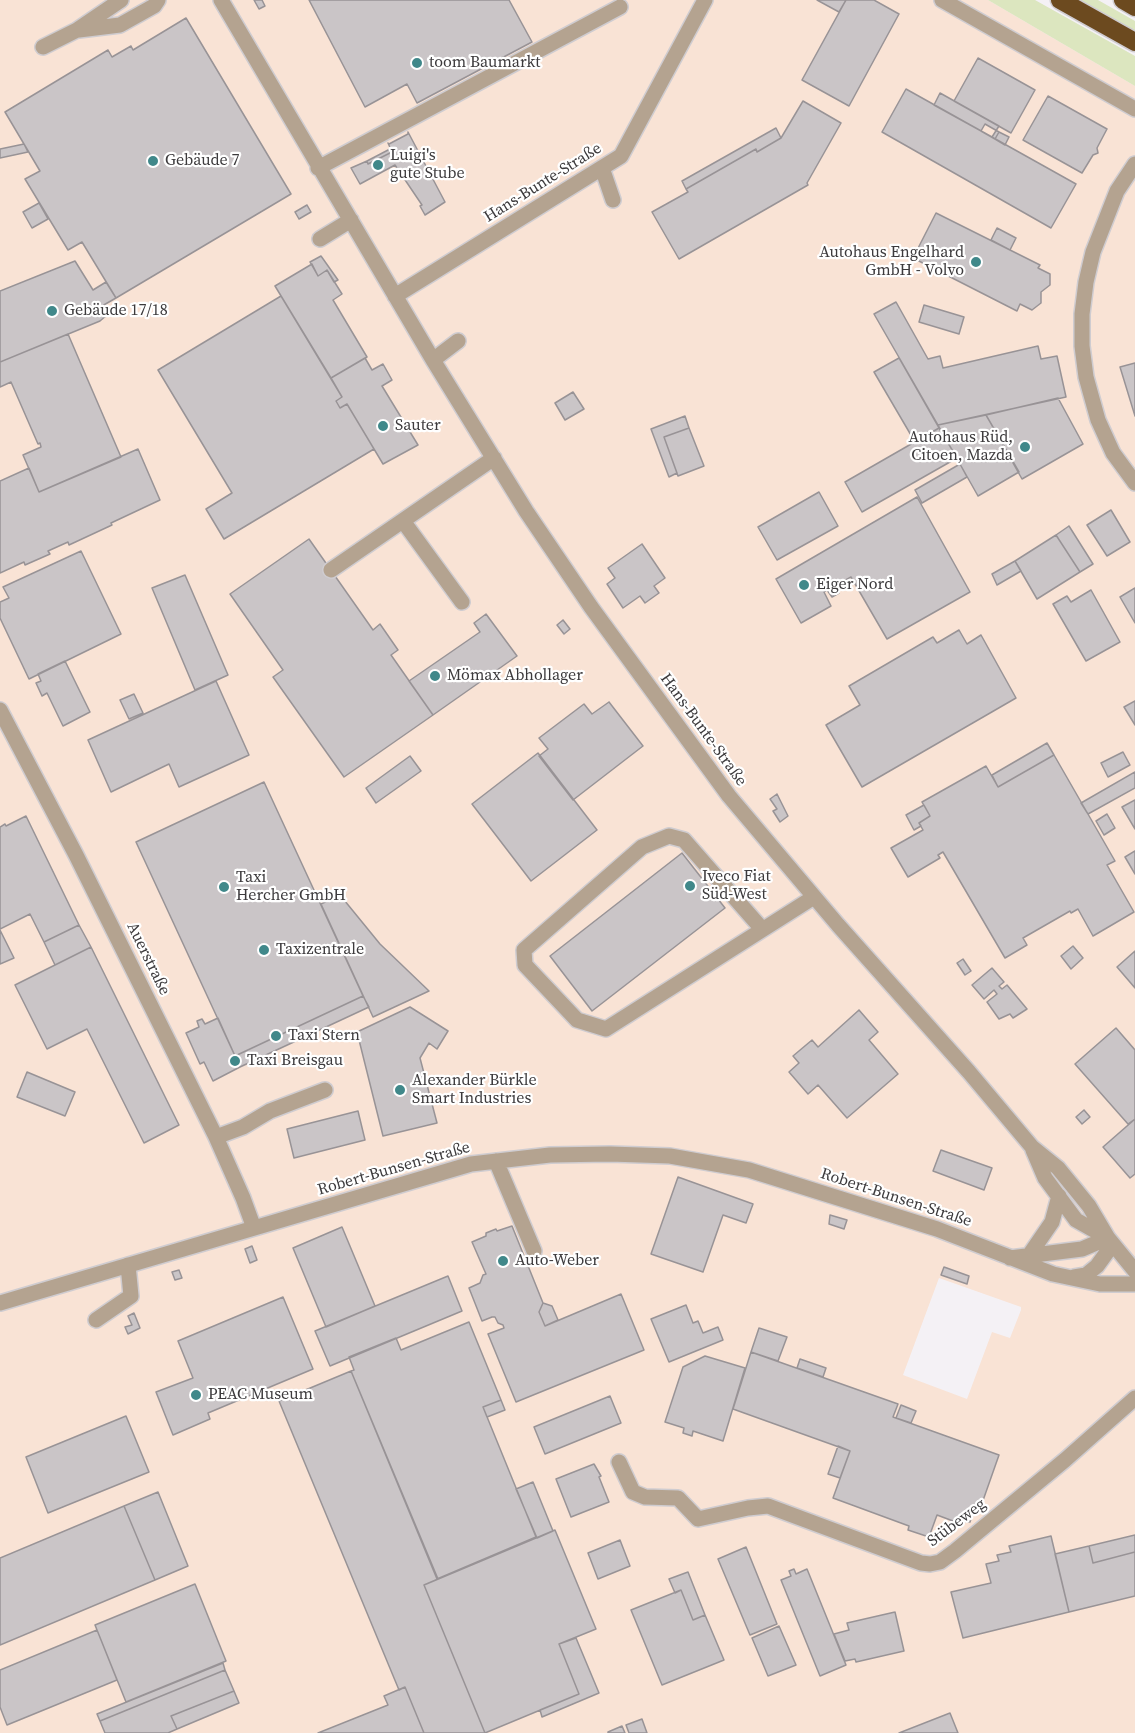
<!DOCTYPE html>
<meta charset="utf-8">
<style>
body{margin:0}
canvas{display:block;background:#f4f1f5}
</style>
<canvas width="1135" height="1733"></canvas>
<script>
const g = document.querySelector('canvas').getContext('2d');
g.lineJoin = 'round';
function fillPath(path, color) { g.fillStyle = color; g.fill(path, 'evenodd'); }
const toPath = rows => new Path2D(rows.map(r => 'M' + r).join(''));
function trace(path, color, width, dash) { g.strokeStyle = color; g.lineWidth = width; g.lineCap = dash ? 'butt' : 'round'; g.setLineDash(dash || []); g.stroke(path); }
function label(font, color, halo, rows, align = 'center') {
  g.font = font + ' "Source Serif 4",serif'; g.lineWidth = 4.5; g.setLineDash([]); g.textBaseline = 'middle'; g.strokeStyle = halo; g.fillStyle = color; for (const [text, x, y, turn = 0] of rows) {
    g.save(); g.translate(x, y); g.rotate((+turn || 0) * Math.PI / 180); g.textAlign = isNaN(turn) ? turn : align; if (halo) g.strokeText(text, 0, 0); g.fillText(text, 0, 0); g.restore();
  }
}
fillPath(toPath([
 [0,0,988,0,1135,86,1135,1733,0,1733],
 [939,1278,1021,1307,1021,1310,1010,1338,992,1332,967,1399,903,1375]
]), '#f9e3d5');
fillPath(toPath([
 [988,0,1035,0,1135,56,1135,86],
 [1080,0,1098,0,1135,21,1135,31]
]), '#dce6bf');
const building = toPath([
 [254,0,262,0,265,6,259,9,254,0],
 [309,0,509,0,532,42,417,103,407,84,365,107,309,0],
 [817,0,846,0,839,12,817,0],
 [846,0,874,0,899,14,849,106,802,80,846,0],
 [186,18,291,194,116,298,82,242,68,250,25,179,40,171,5,112,108,50,112,57,131,46,133,50,186,18],
 [978,58,1035,90,1011,133,954,101,978,58],
 [906,89,1076,184,1051,228,882,132,906,89],
 [940,93,999,126,992,137,934,105,940,93],
 [1048,96,1107,129,1097,148,1098,153,1093,155,1082,173,1023,140,1048,96],
 [803,101,841,123,807,183,808,185,679,259,652,212,688,192,686,189,756,149,757,152,781,138,803,101],
 [985,124,999,132,995,139,981,131,985,124],
 [776,128,781,138,757,152,756,149,686,189,682,181,776,128],
 [408,132,445,202,425,215,420,206,422,205,395,165,360,184,351,168,367,161,368,164,392,152,388,143,389,144,408,134,408,132],
 [999,132,1009,137,1005,145,995,139,999,132],
 [24,144,28,152,0,158,0,149,24,144],
 [390,149,392,152,368,164,367,161,390,149],
 [39,203,48,219,32,228,23,212,39,203],
 [307,205,311,212,299,219,295,212,307,205],
 [936,213,1040,265,1038,268,1050,274,1050,285,1041,292,1041,303,1032,310,1020,304,1017,311,913,258,936,213],
 [997,228,1016,238,1010,250,991,240,997,228],
 [321,256,338,280,334,282,327,270,318,276,310,262,321,256],
 [75,261,93,290,106,282,116,298,102,306,107,315,100,321,0,362,0,291,75,261],
 [312,264,318,276,327,270,342,294,333,300,367,357,331,378,275,286,312,264],
 [281,296,342,397,336,401,340,408,347,404,374,449,224,539,206,509,232,493,158,370,281,296],
 [896,302,928,359,940,356,943,368,1038,346,1041,359,1057,356,1066,397,938,425,874,314,896,302],
 [924,305,964,317,959,334,919,322,924,305],
 [68,334,121,457,39,492,23,455,41,447,40,443,38,444,11,382,0,387,0,362,68,334],
 [365,358,372,370,383,364,392,380,382,386,418,445,383,464,347,404,340,408,336,401,342,397,331,378,365,358],
 [899,358,939,428,915,442,874,372,899,358],
 [1135,363,1135,416,1120,367,1135,363],
 [573,392,584,409,565,420,555,403,573,392],
 [1058,398,1083,444,1022,479,986,415,1058,398],
 [986,415,1019,472,978,496,938,425,986,415],
 [685,416,689,428,664,437,677,473,669,477,651,429,685,416],
 [689,428,704,466,678,476,664,437,689,428],
 [939,428,957,458,862,512,845,482,939,428],
 [138,449,160,500,111,523,112,525,69,545,68,542,48,551,50,554,25,565,24,562,0,573,0,481,29,468,39,492,138,449],
 [960,464,967,477,922,503,915,490,960,464],
 [819,492,838,526,777,560,758,527,819,492],
 [917,497,970,592,887,639,851,577,835,586,839,593,832,597,827,590,824,592,831,606,801,623,776,579,917,497],
 [1111,510,1130,542,1107,556,1087,525,1111,510],
 [1069,526,1093,564,1080,572,1056,535,1069,526],
 [1056,535,1080,572,1037,599,1015,561,1056,535],
 [309,539,373,630,380,624,398,650,391,655,433,715,344,777,273,677,283,670,230,594,309,539],
 [642,544,665,578,654,586,659,593,645,603,640,596,623,608,607,584,615,578,608,568,642,544],
 [81,551,121,634,29,679,0,618,0,602,9,598,3,587,81,551],
 [1015,561,1021,571,997,585,992,574,1015,561],
 [185,575,228,675,195,690,152,588,185,575],
 [1135,588,1135,623,1120,597,1135,588],
 [1091,590,1120,642,1086,661,1053,604,1067,596,1071,602,1091,590],
 [486,614,517,656,433,715,409,681,480,632,474,623,486,614],
 [563,620,570,629,564,634,557,625,563,620],
 [959,630,967,644,981,635,1016,698,862,787,826,725,860,705,849,686,933,637,937,643,959,630],
 [65,661,90,712,63,726,47,693,42,696,36,683,41,681,38,674,65,661],
 [216,681,249,755,179,787,169,764,111,792,88,740,216,681],
 [134,694,143,713,129,719,120,700,134,694],
 [1135,701,1135,725,1124,707,1135,701],
 [609,702,643,746,573,800,539,756,548,749,539,738,584,704,592,714,609,702],
 [1047,743,1054,755,998,787,992,775,1047,743],
 [1123,752,1130,765,1108,777,1101,763,1123,752],
 [538,753,597,830,531,881,472,804,538,753],
 [1054,755,1115,861,1107,865,1134,912,1093,936,1078,909,1071,913,1070,911,1023,938,1027,945,1005,958,943,852,938,855,940,858,908,877,891,848,923,830,919,823,930,816,922,802,986,766,998,787,1054,755],
 [410,756,421,771,376,803,366,788,410,756],
 [1135,772,1135,788,1088,814,1081,803,1135,772],
 [264,782,363,996,235,1056,136,842,264,782],
 [777,794,788,816,780,822,773,811,777,809,770,799,777,794],
 [1135,800,1135,829,1122,807,1135,800],
 [924,805,930,816,919,823,921,826,914,830,906,815,924,805],
 [1107,814,1115,828,1104,835,1096,821,1107,814],
 [26,816,79,925,44,942,30,914,0,929,0,827,5,824,6,826,26,816],
 [1135,851,1135,874,1125,857,1135,851],
 [682,853,725,908,592,1011,550,956,682,853],
 [340,895,380,944,429,991,373,1017,321,904,340,895],
 [79,925,91,947,55,965,44,942,79,925],
 [0,930,14,958,0,964,0,930],
 [1073,946,1083,958,1071,969,1061,956,1073,946],
 [91,947,179,1125,144,1143,87,1029,47,1049,15,985,91,947],
 [1135,951,1135,988,1117,967,1135,951],
 [963,959,971,971,965,975,957,963,963,959],
 [992,968,1004,982,999,986,1002,989,1007,985,1027,1009,1013,1018,1010,1014,999,1019,987,1002,997,994,994,990,984,999,972,985,992,968],
 [363,996,369,1007,240,1067,235,1056,363,996],
 [410,1007,448,1031,437,1049,429,1043,420,1058,437,1123,383,1136,357,1032,410,1007],
 [859,1010,878,1032,869,1040,898,1074,847,1118,818,1085,808,1094,789,1072,799,1063,793,1056,812,1040,818,1047,859,1010],
 [218,1018,240,1067,213,1081,204,1062,200,1064,186,1033,199,1027,197,1021,202,1019,205,1024,218,1018],
 [1116,1028,1135,1050,1135,1119,1128,1124,1075,1064,1116,1028],
 [27,1072,75,1092,65,1116,17,1097,27,1072],
 [1084,1110,1090,1117,1082,1124,1076,1117,1084,1110],
 [358,1111,365,1140,294,1158,287,1129,358,1111],
 [1135,1119,1135,1174,1130,1178,1103,1147,1135,1119],
 [941,1150,992,1168,984,1190,933,1171,941,1150],
 [678,1177,753,1204,746,1223,723,1215,703,1272,651,1254,678,1177],
 [830,1215,847,1220,844,1229,829,1224,830,1215],
 [512,1226,543,1303,539,1312,545,1326,621,1294,644,1350,516,1402,488,1334,504,1328,503,1325,498,1323,495,1317,492,1317,482,1321,469,1288,480,1283,483,1275,486,1274,472,1242,486,1236,486,1233,496,1229,497,1231,512,1226],
 [342,1227,375,1306,326,1327,293,1248,342,1227],
 [252,1246,257,1260,250,1263,245,1249,252,1246],
 [944,1267,969,1276,967,1284,941,1275,944,1267],
 [179,1270,182,1278,175,1280,172,1272,179,1270],
 [448,1276,462,1311,330,1366,315,1331,448,1276],
 [283,1297,313,1369,208,1413,210,1419,173,1435,156,1392,193,1378,178,1341,283,1297],
 [543,1303,552,1306,558,1320,545,1326,539,1312,543,1303],
 [686,1305,693,1323,698,1321,703,1333,718,1327,723,1340,669,1362,651,1319,686,1305],
 [134,1313,140,1328,128,1334,125,1327,132,1325,128,1316,134,1313],
 [469,1322,501,1400,483,1407,536,1537,437,1579,351,1371,354,1370,349,1357,396,1338,401,1350,469,1322],
 [759,1328,787,1337,778,1361,751,1352,759,1328],
 [751,1352,898,1404,893,1417,999,1455,980,1509,975,1507,970,1522,962,1521,961,1524,937,1515,929,1537,908,1530,909,1526,833,1498,850,1451,733,1409,751,1352],
 [705,1356,745,1368,723,1441,693,1431,692,1436,683,1433,684,1428,665,1422,683,1367,705,1356],
 [800,1359,826,1368,823,1377,797,1368,800,1359],
 [351,1371,438,1579,424,1585,485,1733,424,1733,405,1687,399,1690,279,1401,351,1371],
 [610,1396,621,1423,545,1454,534,1427,610,1396],
 [501,1400,505,1410,487,1417,483,1407,501,1400],
 [901,1405,916,1411,911,1423,896,1418,901,1405],
 [126,1416,149,1472,48,1513,26,1457,126,1416],
 [838,1446,850,1451,840,1478,828,1474,838,1446],
 [594,1464,601,1476,599,1477,609,1502,571,1517,556,1479,594,1464],
 [533,1482,553,1531,537,1538,516,1489,533,1482],
 [158,1492,188,1566,155,1580,124,1506,158,1492],
 [124,1506,155,1580,0,1645,0,1558,124,1506],
 [555,1530,596,1629,559,1644,579,1694,485,1733,424,1585,555,1530],
 [1135,1535,1135,1552,1093,1563,1089,1546,1135,1535],
 [1051,1536,1069,1612,963,1638,951,1592,991,1583,986,1564,999,1561,997,1555,1011,1552,1009,1546,1051,1536],
 [620,1540,630,1566,598,1579,588,1553,620,1540],
 [1089,1546,1093,1563,1135,1552,1135,1596,1069,1612,1055,1554,1089,1546],
 [746,1547,777,1624,750,1635,718,1559,746,1547],
 [794,1569,796,1574,807,1569,846,1665,820,1676,781,1580,791,1576,789,1571,794,1569],
 [688,1572,705,1615,693,1620,681,1590,675,1593,669,1579,688,1572],
 [195,1584,226,1661,126,1702,95,1625,195,1584],
 [681,1590,693,1620,705,1615,724,1660,662,1685,631,1610,681,1590],
 [895,1612,904,1651,856,1662,855,1659,845,1661,834,1634,849,1630,847,1623,895,1612],
 [779,1626,796,1665,768,1676,752,1638,779,1626],
 [97,1630,117,1680,7,1725,0,1707,0,1670,97,1630],
 [576,1638,599,1693,542,1717,540,1710,579,1694,559,1644,576,1638],
 [223,1663,225,1670,100,1721,97,1714,223,1663],
 [225,1670,234,1691,171,1716,177,1729,168,1733,105,1733,100,1721,225,1670],
 [405,1687,424,1733,318,1733,388,1705,384,1696,405,1687],
 [234,1691,239,1703,177,1729,171,1716,234,1691],
 [950,1713,958,1733,899,1733,950,1713],
 [642,1719,647,1733,629,1733,626,1725,642,1719],
 [622,1726,625,1733,608,1733,608,1732,622,1726]
]);
fillPath(building, '#cac5c7');
trace(building, '#989396', 1.5);
const minor = toPath([
 [221,0,433,360,526,511,591,607,729,796,838,925,969,1072,1032,1147,1058,1168,1089,1206,1108,1238,1135,1271],
 [942,0,1135,109],
 [79,30,120,25,154,6,158,0],
 [43,47,77,30,121,0],
 [1135,164,1117,191,1093,252,1086,282,1082,314,1082,346,1086,377,1098,420,1113,453,1135,483],
 [318,168,620,7],
 [602,168,613,200],
 [320,239,351,220],
 [395,296,621,156,705,0],
 [433,360,458,341],
 [403,521,462,602],
 [331,570,494,458],
 [0,710,76,855,216,1137,243,1198,254,1228],
 [762,929,684,840,669,836,642,847,524,950,525,965,577,1020,606,1029,814,897],
 [216,1137,243,1127,270,1111,325,1090],
 [1033,1150,1045,1178,1076,1220,1106,1237],
 [496,1161,534,1251],
 [1030,1254,1052,1222,1059,1196],
 [1010,1258,1082,1249,1108,1238],
 [1074,1277,1086,1275,1097,1266,1113,1244],
 [0,1303,471,1164,550,1155,610,1154,670,1156,749,1170,937,1229,1053,1274,1100,1284,1135,1284],
 [96,1320,131,1296,128,1265],
 [619,1462,633,1492,645,1497,678,1498,698,1519,748,1508,768,1506,921,1563,930,1564,940,1562,955,1551,1065,1460,1135,1398]
]);
const highway = toPath([
 [1060,0,1135,42],
 [1123,0,1135,7]
]);
trace(minor, '#cfccd0', 18);
trace(highway, '#cfccd0', 21);
trace(minor, '#b4a390', 15);
trace(highway, '#6c4a1f', 18);
for (const [x, y, r, color] of [
 [417,63,6,"#40888a"],
 [153,161,6,"#40888a"],
 [378,165,6,"#40888a"],
 [976,262,6,"#40888a"],
 [52,311,6,"#40888a"],
 [383,426,6,"#40888a"],
 [1025,447,6,"#40888a"],
 [804,585,6,"#40888a"],
 [435,676,6,"#40888a"],
 [690,886,6,"#40888a"],
 [224,887,6,"#40888a"],
 [264,950,6,"#40888a"],
 [276,1036,6,"#40888a"],
 [235,1061,6,"#40888a"],
 [400,1090,6,"#40888a"],
 [503,1261,6,"#40888a"],
 [196,1395,6,"#40888a"]
]) { const dot = new Path2D(); dot.arc(x, y, r, 0, 2 * Math.PI); g.fillStyle = color; g.fill(dot); trace(dot, '#fff', 2); }
label('16px', '#3c3a3c', '#fff', [
 ["toom Baumarkt",429,63],
 ["Luigi's",390,156],
 ["gute Stube",390,174],
 ["Gebäude 7",165,161],
 ["Autohaus Engelhard",964,253,"right"],
 ["GmbH - Volvo",964,271,"right"],
 ["Gebäude 17/18",64,311],
 ["Sauter",395,426],
 ["Autohaus Rüd,",1013,438,"right"],
 ["Citoen, Mazda",1013,456,"right"],
 ["Eiger Nord",816,585],
 ["Mömax Abhollager",447,676],
 ["Iveco Fiat",702,877],
 ["Süd-West",702,895],
 ["Taxi",236,878],
 ["Hercher GmbH",236,896],
 ["Taxizentrale",276,950],
 ["Taxi Stern",288,1036],
 ["Taxi Breisgau",247,1061],
 ["Alexander Bürkle",412,1081],
 ["Smart Industries",412,1099],
 ["Auto-Weber",515,1261],
 ["PEAC Museum",208,1395]
], 'left');
label('16px', '#3c3a3c', '#fff', [
 ["Hans-Bunte-Straße",543,183,-32],
 ["Hans-Bunte-Straße",703,730,54],
 ["Auerstraße",148,959,64],
 ["Robert-Bunsen-Straße",394,1169,-16],
 ["Robert-Bunsen-Straße",896,1198,18],
 ["Stübeweg",957,1523,-37]
]);
</script>
